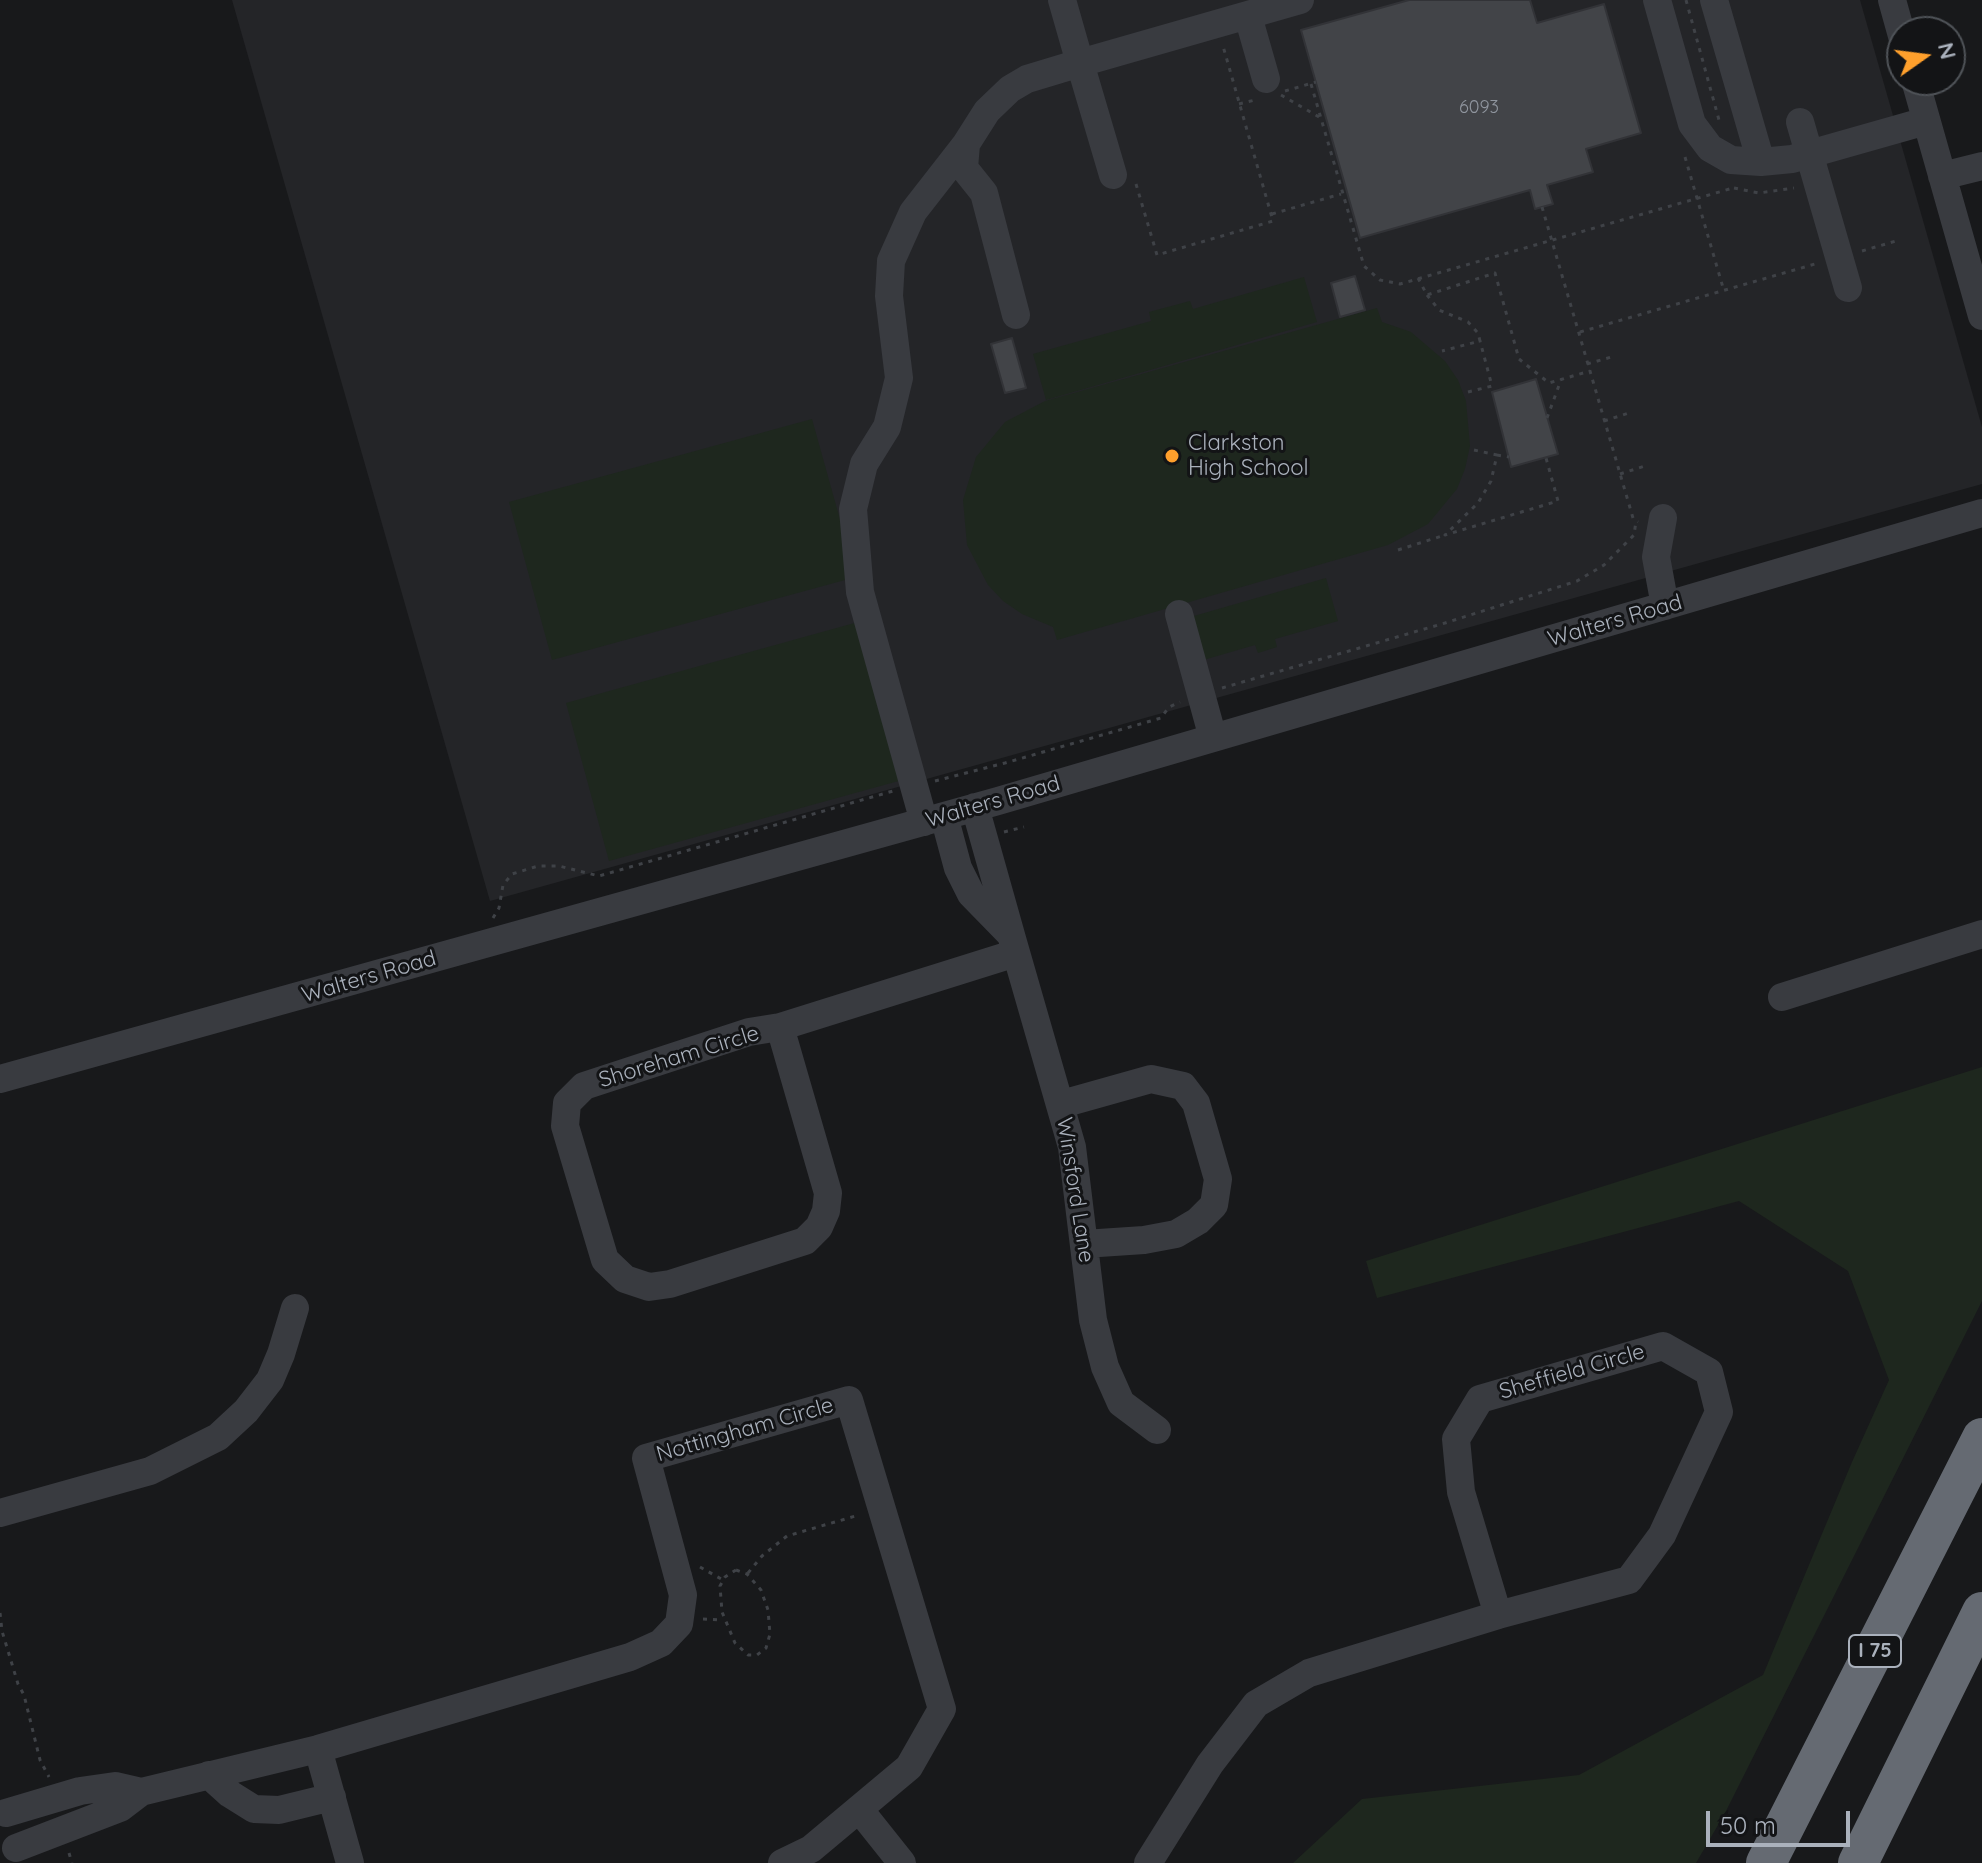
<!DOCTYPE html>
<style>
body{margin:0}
#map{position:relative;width:1982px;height:1863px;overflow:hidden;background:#18191b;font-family:Quicksand,sans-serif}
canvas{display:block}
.north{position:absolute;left:1886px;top:16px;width:80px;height:80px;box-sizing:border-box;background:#131416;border:2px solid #4f5358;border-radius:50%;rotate:76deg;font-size:22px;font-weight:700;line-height:32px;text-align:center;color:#aab1bc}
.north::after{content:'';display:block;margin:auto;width:28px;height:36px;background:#ffa02c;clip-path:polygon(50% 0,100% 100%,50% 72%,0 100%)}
.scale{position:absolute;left:1706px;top:1811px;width:144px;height:36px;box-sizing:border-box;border:4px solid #aab1bc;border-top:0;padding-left:10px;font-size:24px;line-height:28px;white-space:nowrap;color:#aab1bc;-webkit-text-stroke:6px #131416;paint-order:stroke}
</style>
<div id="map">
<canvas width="1982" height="1863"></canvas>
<div class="north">N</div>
<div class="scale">50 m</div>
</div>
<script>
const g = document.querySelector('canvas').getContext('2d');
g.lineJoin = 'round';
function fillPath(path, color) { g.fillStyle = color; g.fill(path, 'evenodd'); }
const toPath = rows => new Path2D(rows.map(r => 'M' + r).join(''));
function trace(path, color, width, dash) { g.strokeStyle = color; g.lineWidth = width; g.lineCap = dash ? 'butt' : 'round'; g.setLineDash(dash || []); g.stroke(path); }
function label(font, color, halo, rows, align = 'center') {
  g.font = font + ' Quicksand,sans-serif'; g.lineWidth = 6; g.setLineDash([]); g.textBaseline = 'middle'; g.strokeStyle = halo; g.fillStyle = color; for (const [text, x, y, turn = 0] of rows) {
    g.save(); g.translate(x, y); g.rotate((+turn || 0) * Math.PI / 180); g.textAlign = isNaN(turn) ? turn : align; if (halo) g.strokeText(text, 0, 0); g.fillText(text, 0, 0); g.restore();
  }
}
fillPath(toPath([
 [232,0,1860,0,1982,427,1982,484,490,901]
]), '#242528');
fillPath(toPath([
 [1304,277,1317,322,1046,400,1033,354,1151,321,1149,312,1190,301,1193,309],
 [1377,308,1382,322,1411,332,1445,361,1458,380,1466,401,1470,446,1465,469,1457,489,1428,524,1388,545,1057,640,1053,627,1022,614,1003,601,988,585,967,545,963,500,976,457,1005,422,1045,401],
 [812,419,856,577,552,660,509,502],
 [1326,578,1338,621,1275,639,1277,647,1258,653,1255,645,1200,661,1187,618],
 [869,619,913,777,609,861,566,703],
 [1982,1067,1982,1301,1725,1813,1696,1863,1293,1863,1362,1799,1579,1775,1763,1675,1852,1462,1889,1380,1848,1271,1739,1201,1377,1298,1366,1261]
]), '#1e271e');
const building = toPath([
 [1409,0,1530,0,1537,23,1604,4,1641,133,1586,149,1593,172,1547,185,1553,204,1535,209,1530,190,1360,238,1301,30,1409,0],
 [1355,276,1365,310,1340,317,1331,283,1355,276],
 [1012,338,1026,388,1005,393,991,344,1012,338],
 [1536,379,1558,454,1511,467,1492,392,1536,379]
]);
fillPath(building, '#424448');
trace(building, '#323337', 2);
trace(toPath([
 [1686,0,1719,120],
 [1311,84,1364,266,1380,280,1400,284,1733,188],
 [1285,91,1316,82],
 [1281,95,1319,117],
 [1239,104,1255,100],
 [1685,157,1724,291],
 [1136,184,1157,255,1273,221,1223,46],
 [1734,188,1759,193,1794,188],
 [1542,207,1633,518,1638,522],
 [1272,214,1341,194],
 [1862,251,1896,241],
 [1418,278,1427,295,1495,273,1519,359,1549,383,1590,371],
 [1427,295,1439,310,1468,322,1478,333,1480,341,1442,351],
 [1580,332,1815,264],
 [1587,364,1615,356],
 [1468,392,1492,386,1480,341],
 [1547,418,1561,380],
 [1604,421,1632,412],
 [1474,450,1497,455,1491,481,1478,503,1445,535,1558,501,1546,458],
 [1497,455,1509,457],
 [1620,474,1648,465],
 [1398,550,1445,535],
 [1222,688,1445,623,1577,581,1604,565,1634,535,1636,521],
 [935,781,1005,763,1161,718,1169,707,1180,702],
 [1004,832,1024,827],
 [493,918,499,908,503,885,512,874,538,866,559,866,599,876,893,791],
 [700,1567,723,1580],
 [736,1570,747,1574,761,1590,768,1610,770,1634,766,1648,757,1655,748,1655,735,1643,722,1612,720,1586,725,1577,736,1570],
 [748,1573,762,1556,787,1536,859,1515],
 [0,1613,2,1631,18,1684,24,1695,40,1760,49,1777],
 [703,1619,723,1620],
 [69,1853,72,1863]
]), '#3f4247', 3, [4, 6]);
trace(toPath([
 [1062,0,1080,63,1300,0],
 [1657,0,1692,124,1710,148,1731,160,1761,162,1792,159,1926,121],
 [1714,0,1761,162],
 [1892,0,1902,36],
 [1248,16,1266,79],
 [1915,80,1982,316],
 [1800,122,1848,288],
 [1942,176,1982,166],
 [1016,315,984,193,964,168,966,144,987,111,1010,89,1027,79,1080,63,1113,175],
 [1663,518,1656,557,1665,606],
 [1179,614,1213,738],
 [944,816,958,868,971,894,1011,935,975,807],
 [924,822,860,592,853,509,864,464,887,427,899,378,889,296,891,261,913,212,966,144],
 [1011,935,1072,1147,1093,1320,1105,1367,1121,1403,1157,1430],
 [1782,997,1982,934],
 [780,1027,828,1193,826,1211,819,1227,805,1241,670,1284,649,1287,625,1279,605,1260,565,1126,567,1103,584,1086,749,1032,780,1027,1016,953],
 [0,1079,998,801,1982,513],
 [1062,1104,1151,1079,1183,1086,1196,1103,1218,1179,1214,1205,1198,1221,1176,1234,1144,1240,1084,1244],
 [0,1513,150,1471,218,1437,246,1411,270,1380,281,1354,295,1308],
 [318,1749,350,1863],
 [209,1775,230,1794,254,1809,279,1810,332,1797],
 [141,1792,318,1749,630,1657,661,1643,679,1624,683,1595,646,1458,849,1400,942,1709,909,1767,811,1849,782,1863],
 [859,1809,902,1863],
 [6,1813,80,1791,115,1786,141,1792,120,1808,16,1848],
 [1148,1863,1210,1764,1256,1704,1309,1673,1498,1615,1629,1580,1662,1535,1719,1412,1709,1372,1663,1346,1480,1399,1456,1439,1461,1492,1498,1615]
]), '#393b40', 28);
trace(toPath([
 [1766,1863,1982,1438],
 [1858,1863,1982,1612]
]), '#656a72', 40);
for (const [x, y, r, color] of [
 [1172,456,8,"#ffa02c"]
]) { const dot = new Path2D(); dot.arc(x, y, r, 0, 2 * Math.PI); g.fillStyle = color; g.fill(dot); trace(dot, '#131416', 3); }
label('18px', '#90969f', null, [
 ["6093",1479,108]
]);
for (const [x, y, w] of [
 [1875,1651,52]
]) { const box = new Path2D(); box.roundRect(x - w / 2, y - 16, w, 32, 6); g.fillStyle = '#131416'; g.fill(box); trace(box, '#aab1bc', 2); }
label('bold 20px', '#aab1bc', null, [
 ["I 75",1875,1651]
]);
label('22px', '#aab1bc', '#131416', [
 ["Clarkston",1188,443],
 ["High School",1188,468]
], 'left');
label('22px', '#aab1bc', '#131416', [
 ["Walters Road",1615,621,-16],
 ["Walters Road",993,802,-16],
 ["Walters Road",369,977,-16],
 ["Shoreham Circle",679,1057,-17],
 ["Winsford Lane",1075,1190,81],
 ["Sheffield Circle",1572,1372,-16],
 ["Nottingham Circle",745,1430,-16]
]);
</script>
